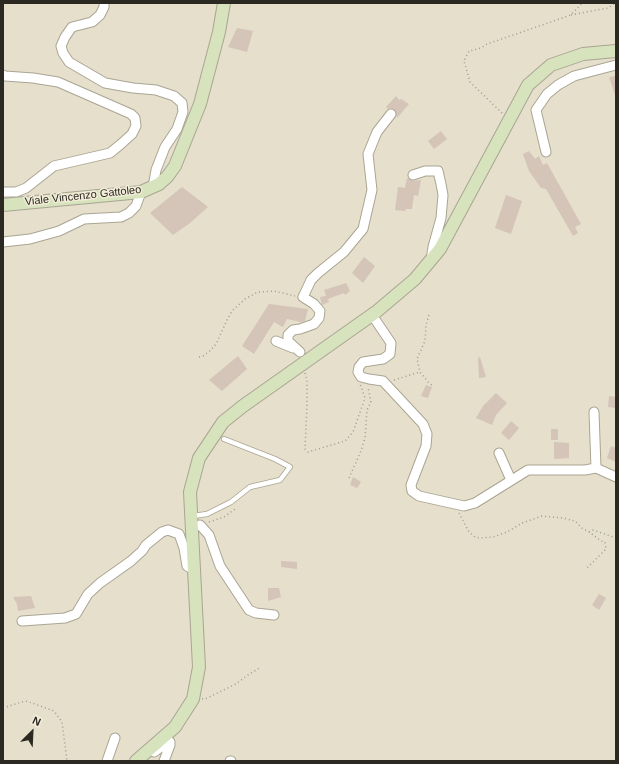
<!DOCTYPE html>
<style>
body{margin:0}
#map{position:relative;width:619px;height:764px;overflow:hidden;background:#e5dfcc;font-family:Helvetica,sans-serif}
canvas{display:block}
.frame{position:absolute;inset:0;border:4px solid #2b2922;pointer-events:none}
.north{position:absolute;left:12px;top:712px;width:40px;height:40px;-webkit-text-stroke:3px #f2ecd9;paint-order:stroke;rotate:24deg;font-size:11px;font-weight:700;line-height:16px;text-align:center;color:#2b2922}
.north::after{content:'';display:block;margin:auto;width:14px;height:18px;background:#2b2922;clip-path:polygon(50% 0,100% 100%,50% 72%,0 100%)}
</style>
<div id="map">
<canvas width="619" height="764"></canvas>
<div class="frame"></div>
<div class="north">N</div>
</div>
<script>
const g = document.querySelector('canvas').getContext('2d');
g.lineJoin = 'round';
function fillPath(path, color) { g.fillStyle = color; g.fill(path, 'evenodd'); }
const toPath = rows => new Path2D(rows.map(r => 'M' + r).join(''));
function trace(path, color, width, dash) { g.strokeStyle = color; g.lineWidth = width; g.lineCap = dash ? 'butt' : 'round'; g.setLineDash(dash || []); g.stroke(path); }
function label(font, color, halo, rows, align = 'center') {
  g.font = font + ' Helvetica,sans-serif'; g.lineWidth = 3; g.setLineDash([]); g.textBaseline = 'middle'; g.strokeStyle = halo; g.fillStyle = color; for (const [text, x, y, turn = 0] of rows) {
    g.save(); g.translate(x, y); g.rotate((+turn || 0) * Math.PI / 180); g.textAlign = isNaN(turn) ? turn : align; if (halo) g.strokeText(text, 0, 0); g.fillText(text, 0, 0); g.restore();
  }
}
fillPath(toPath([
 [237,28,253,31,247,52,228,47],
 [616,76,616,95,615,95,609,77],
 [396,96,399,100,401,99,409,104,397,118,395,110,391,108,388,109,386,107],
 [441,131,447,139,434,149,428,141],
 [529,151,535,159,539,156,543,165,547,163,581,224,575,227,578,233,573,236,546,189,541,188,529,171,523,154],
 [407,178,412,181,421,180,418,196,414,195,412,209,406,209,405,211,395,210,398,187,405,188],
 [182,187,208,207,190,223,173,235,150,213],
 [506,195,522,201,511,234,495,228],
 [364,257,375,266,363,283,352,273],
 [346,283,350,291,345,295,344,293,328,299,329,302,322,305,320,297,326,296,324,290],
 [269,304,308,309,305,321,301,322,287,319,283,327,274,322,254,354,242,346],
 [238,356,247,369,222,391,209,380],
 [480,357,486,377,479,378,478,358],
 [426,385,432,387,428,398,421,396],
 [496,393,507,403,496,415,492,425,476,418,483,406],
 [609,396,616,397,616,408,608,407],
 [511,421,519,428,509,440,501,433],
 [551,429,558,429,558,440,551,440],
 [554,442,569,443,569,458,554,459],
 [611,446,616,448,616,462,607,458],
 [353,477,361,482,357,488,350,485],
 [281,561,297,562,297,569,281,567],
 [268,588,279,588,281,597,268,601],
 [599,594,606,598,599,610,592,605],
 [31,596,35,608,18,611,17,604,13,597]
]), '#d5c4b8');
const lane = toPath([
 [193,516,207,514,231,502,250,487,280,480,290,467,275,459,224,439]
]);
const street = toPath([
 [104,3,104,7,100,15,92,22,72,27,65,37,61,46,63,53,69,62,105,83,133,88,156,90,174,96,182,103,183,112,177,129,165,147,156,170,153,187],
 [3,75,5,76,33,78,58,82,131,114,135,118,136,126,132,134,121,144,110,153,54,166,26,188,16,192,3,192],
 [546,152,536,110,547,94,558,85,574,76,616,65],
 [413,175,425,171,438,171,441,184,443,195,441,218,433,247,431,260],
 [3,242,30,239,59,231,84,219,121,217,129,213,136,206,141,192],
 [372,315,391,343,390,354,383,359,363,362,359,367,358,372,361,377,369,379,383,381,423,424,427,434,426,446,411,485,412,491,419,496,464,506,475,503,528,470,585,470,596,468,616,477],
 [276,341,293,348],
 [300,352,288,341,288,335,293,330,300,329,314,324,319,318,320,311,314,304,303,297,311,280,318,273,344,252,363,229,372,190,368,154,377,132,391,114],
 [594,412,596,468],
 [499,453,511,480],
 [200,525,209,535,220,566,249,610,256,613,274,615],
 [22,621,65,618,76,614,88,594,100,583,131,561,142,551,146,545,162,532,168,530,179,534,184,548,187,566,194,570],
 [154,752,168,742,170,742,170,745,164,761],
 [107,761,115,738],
 [230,761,231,761]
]);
const secondary = toPath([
 [3,205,141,192,159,184,167,177,175,166,200,104,219,32,224,3],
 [136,761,175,727,193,699,199,667,190,492,199,458,223,422,243,406,376,312,415,279,440,249,528,85,551,65,583,54,616,51]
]);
trace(lane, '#aaa593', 6);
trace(street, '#aaa593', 11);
trace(secondary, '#aaa593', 14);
trace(toPath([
 [571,15,608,8,615,3],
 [502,113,470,82,464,61,469,51,481,48,487,44,571,15,582,3],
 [429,315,426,325,425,341,417,359,420,372,429,383,432,385],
 [199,357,203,356,211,350,216,344,228,318,232,311,245,299,258,292,274,291,295,296],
 [305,373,307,380,307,403,305,449,308,452,345,441,353,432,365,398,360,384],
 [394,380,420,372],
 [349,478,361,451,365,438,367,410,371,402,368,387],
 [459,513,469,532,475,537,480,538,493,537,507,532,522,523,542,516,563,518,575,521,583,529,588,531,601,541,605,542,606,549,587,568],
 [209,522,224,517,235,509],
 [589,532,593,530,616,538],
 [202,699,205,699,236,684,248,675,261,667],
 [3,708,25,701,32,703,54,711,62,722,67,761]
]), '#a09c8d', 1.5, [1, 3]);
trace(lane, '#fff', 4.5);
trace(street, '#fff', 9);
trace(secondary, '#d6e3bc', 12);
label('11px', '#2b2922', '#f2ecd9', [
 ["Viale Vincenzo Gattoleo",83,196,-6]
]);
</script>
